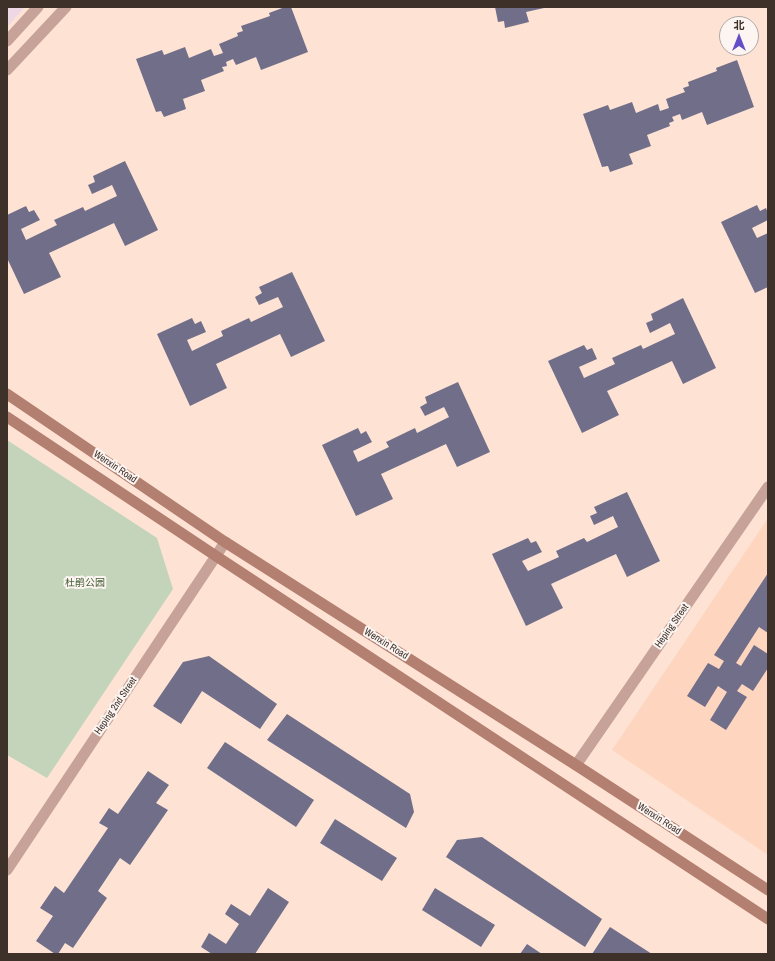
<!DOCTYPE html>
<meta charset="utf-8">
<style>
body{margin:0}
#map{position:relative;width:775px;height:961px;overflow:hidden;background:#fee3d4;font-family:"Archivo Narrow","Noto Sans SC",sans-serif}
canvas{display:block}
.frame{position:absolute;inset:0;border:8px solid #3e312a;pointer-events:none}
.north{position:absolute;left:719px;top:16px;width:40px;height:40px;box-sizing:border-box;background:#fcf5f1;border:1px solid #b0a7a1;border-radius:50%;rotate:0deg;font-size:11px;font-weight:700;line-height:16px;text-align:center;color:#3e312a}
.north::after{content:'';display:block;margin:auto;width:14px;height:18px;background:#644ec7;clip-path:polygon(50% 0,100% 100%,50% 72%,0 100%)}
</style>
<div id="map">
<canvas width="775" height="961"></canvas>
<div class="frame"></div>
<div class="north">北</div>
</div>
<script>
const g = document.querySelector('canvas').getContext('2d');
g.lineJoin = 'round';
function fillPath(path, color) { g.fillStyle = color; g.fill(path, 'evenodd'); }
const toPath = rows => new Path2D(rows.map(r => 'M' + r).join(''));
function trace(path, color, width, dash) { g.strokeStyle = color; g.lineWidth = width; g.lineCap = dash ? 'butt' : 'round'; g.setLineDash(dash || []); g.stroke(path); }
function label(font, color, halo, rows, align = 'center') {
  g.font = font + ' "Archivo Narrow","Noto Sans SC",sans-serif'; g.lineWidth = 4; g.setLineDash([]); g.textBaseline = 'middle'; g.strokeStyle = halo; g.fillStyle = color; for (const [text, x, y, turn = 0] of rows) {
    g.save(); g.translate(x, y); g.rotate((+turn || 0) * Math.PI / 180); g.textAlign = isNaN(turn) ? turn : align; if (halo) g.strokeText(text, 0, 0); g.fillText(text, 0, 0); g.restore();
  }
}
fillPath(toPath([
 [768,518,768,855,612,750]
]), '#fed5bf');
fillPath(toPath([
 [7,7,25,7,7,27]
]), '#eed8e5');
fillPath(toPath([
 [7,440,157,538,173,589,47,778,7,755]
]), '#c3d4bb');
fillPath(toPath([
 [285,7,291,7,308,52,261,70,256,57,236,65,233,59,226,62,227,66,222,67,224,71,201,80,205,91,183,99,186,109,164,117,161,111,156,112,136,59,162,50,164,55,185,47,189,58,211,49,214,56,223,53,219,44,238,36,237,33,243,31,241,26,270,16,269,13],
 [495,7,544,7,544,8,526,12,529,22,505,28,504,21,498,22],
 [737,60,754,107,707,125,702,112,682,120,680,114,672,117,674,121,669,123,670,126,647,135,651,146,629,154,633,164,610,172,608,166,602,167,583,114,608,105,610,110,632,102,636,113,658,104,660,111,669,108,666,99,685,92,683,88,689,86,688,82,717,71,716,68],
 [125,161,158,230,125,246,114,223,49,253,61,277,24,294,7,258,7,215,26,206,29,212,34,210,40,220,21,229,26,240,57,225,54,220,83,207,85,211,117,196,112,185,92,194,88,185,95,182,93,176],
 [757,205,760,211,766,208,768,213,768,220,752,228,757,238,768,233,768,287,755,293,721,222],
 [292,272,325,341,291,357,280,334,216,364,227,388,190,406,157,334,192,318,195,324,201,321,206,332,187,340,192,351,223,336,221,331,249,318,251,322,283,307,278,297,259,305,255,297,262,293,259,287],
 [683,298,716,368,683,384,672,361,607,391,619,415,582,433,548,361,584,345,587,350,592,348,597,359,579,367,584,378,615,364,612,358,641,345,643,349,675,334,670,323,650,333,646,323,653,320,651,314],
 [458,382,490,452,457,467,446,444,381,474,393,499,356,516,322,445,358,428,361,434,366,431,372,442,353,451,358,462,389,447,386,442,415,428,417,433,449,417,444,407,425,416,420,407,427,403,425,397],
 [627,492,660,561,627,577,616,554,551,584,563,608,526,626,492,554,528,538,531,543,536,541,542,552,522,561,528,571,559,557,556,551,584,538,587,542,618,527,613,516,594,525,590,516,597,513,594,507],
 [768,573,768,633,759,627,736,663,741,666,754,645,768,654,768,668,753,691,742,684,737,691,747,697,726,730,710,720,727,692,718,686,705,707,687,696,708,663,719,669,724,661,714,655],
 [209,656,277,704,260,729,202,691,181,724,153,706,183,662],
 [287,714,410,794,414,812,406,828,267,740],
 [225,742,314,800,296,827,207,768],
 [148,771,169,785,156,803,168,810,130,865,120,858,98,891,107,898,73,948,65,943,58,954,55,954,36,941,53,916,40,908,55,886,64,893,108,828,99,823,109,808,118,814],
 [335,819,397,858,382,881,320,843],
 [482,837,602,919,585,947,446,857,457,840],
 [268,888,289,902,255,954,212,954,201,947,209,933,226,944,239,924,225,914,231,904,250,916],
 [435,888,495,925,481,947,422,910],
 [610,927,652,954,592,954],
 [527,944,542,954,520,954]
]), '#706e89');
trace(toPath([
 [576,765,768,487],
 [7,870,216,556,225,542]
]), '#c6a298', 11);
trace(toPath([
 [7,41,38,7],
 [7,70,66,7]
]), '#c6a298', 11);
trace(toPath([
 [7,394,225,542,576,765,768,890],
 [7,417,216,556,768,919]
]), '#b37f70', 11);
label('10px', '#3e312a', '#fcf5f1', [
 ["Wenxin Road",115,467,34],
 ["Heping Street",672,626,-55],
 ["Wenxin Road",386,644,32],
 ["Heping 2nd Street",116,706,-56],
 ["Wenxin Road",659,819,33]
]);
label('10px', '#445f36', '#fcf5f1', [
 ["杜鹃公园",85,583]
]);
</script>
